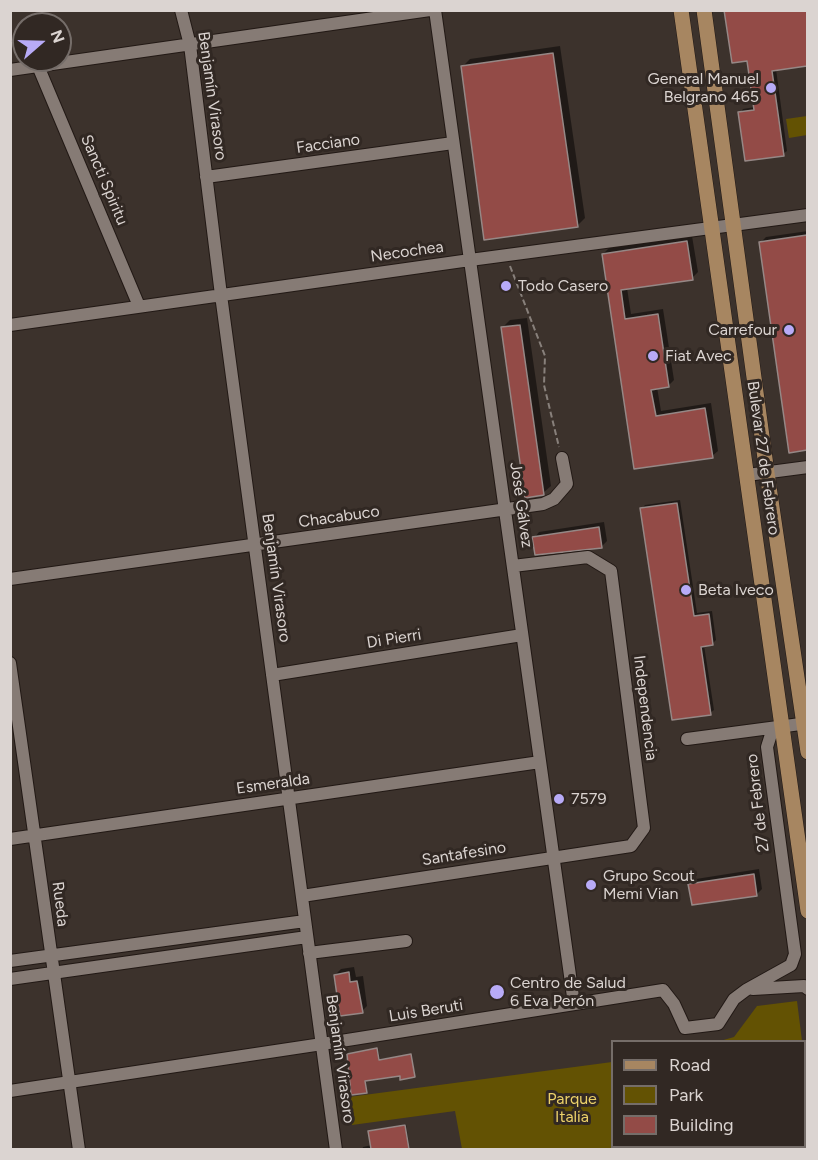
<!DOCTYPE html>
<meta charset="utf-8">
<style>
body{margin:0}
#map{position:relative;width:818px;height:1160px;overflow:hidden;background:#3c322c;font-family:Figtree,sans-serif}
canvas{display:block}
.frame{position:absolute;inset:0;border:12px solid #dbd4d1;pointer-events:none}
.legend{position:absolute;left:611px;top:1040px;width:195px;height:108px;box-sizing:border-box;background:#312823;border:2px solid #756d69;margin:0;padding:8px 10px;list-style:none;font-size:18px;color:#dbd4d1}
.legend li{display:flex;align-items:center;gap:12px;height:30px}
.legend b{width:30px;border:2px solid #756d69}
.north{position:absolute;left:12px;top:12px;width:60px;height:60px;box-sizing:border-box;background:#312823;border:2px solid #756d69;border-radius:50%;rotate:70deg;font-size:16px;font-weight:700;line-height:24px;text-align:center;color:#dbd4d1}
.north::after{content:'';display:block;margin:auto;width:21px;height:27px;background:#b8abf7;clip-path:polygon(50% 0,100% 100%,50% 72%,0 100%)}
</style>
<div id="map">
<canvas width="818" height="1160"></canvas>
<div class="frame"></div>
<ul class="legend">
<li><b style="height:8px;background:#a78661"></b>Road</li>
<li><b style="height:16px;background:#635203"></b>Park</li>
<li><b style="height:16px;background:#934b47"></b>Building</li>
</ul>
<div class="north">N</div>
</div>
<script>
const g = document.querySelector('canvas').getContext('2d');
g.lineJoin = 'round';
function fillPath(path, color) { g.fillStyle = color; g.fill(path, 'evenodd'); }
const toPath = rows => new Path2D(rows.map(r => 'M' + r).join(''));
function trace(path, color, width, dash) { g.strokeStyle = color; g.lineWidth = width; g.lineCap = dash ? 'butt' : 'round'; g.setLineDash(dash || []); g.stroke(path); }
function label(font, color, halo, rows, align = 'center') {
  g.font = font + ' Figtree,sans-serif'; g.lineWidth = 6; g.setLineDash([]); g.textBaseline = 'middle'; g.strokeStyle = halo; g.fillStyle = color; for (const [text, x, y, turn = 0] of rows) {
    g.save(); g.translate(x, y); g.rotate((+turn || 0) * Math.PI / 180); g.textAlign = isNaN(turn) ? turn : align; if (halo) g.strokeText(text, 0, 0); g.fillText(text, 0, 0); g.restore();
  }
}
fillPath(toPath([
 [807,116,807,135,789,138,786,119],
 [797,1001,802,1041,720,1041,734,1037,757,1006],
 [612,1062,612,1146,804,1146,805,1062,808,1086,807,1149,462,1149,455,1111,352,1125,349,1097]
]), '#635203');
fillPath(toPath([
 [726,10,808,10,808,65,776,69,787,151,783,154,740,113,743,109,755,107,749,60],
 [560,46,585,218,577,226,463,66,470,59],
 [808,231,808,449,790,451,760,243,766,237],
 [692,236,698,272,692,278,627,288,631,314,663,309,674,380,668,386,657,387,661,411,711,403,718,451,712,456,635,468,603,254,609,248],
 [527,318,551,486,543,493,502,328,510,320],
 [680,500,697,613,712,611,716,640,713,643,704,645,714,710,710,713,642,508,645,505],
 [604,522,607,541,601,547,534,538,539,532],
 [759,869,762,889,757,894,690,884,696,879],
 [354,967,356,977,363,976,367,1006,362,1011,335,975,341,969],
 [378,1048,380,1059,412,1054,415,1075,401,1074,366,1079,366,1091,349,1055],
 [406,1124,410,1150,362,1150,363,1147,372,1145,370,1132,371,1130]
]), '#0007');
const building = toPath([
 [724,10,807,10,807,66,772,71,784,156,745,161,738,112,754,110,747,61,732,63,724,10],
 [553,53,578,227,484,240,461,66,553,53],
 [807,235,807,450,789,453,759,242,807,235],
 [687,241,693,280,621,290,625,319,658,314,669,387,651,390,656,416,705,408,713,458,634,469,602,254,687,241],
 [520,325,544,495,525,498,501,327,520,325],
 [677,503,694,616,709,614,713,645,701,647,711,715,672,720,640,508,677,503],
 [599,527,602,548,535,555,532,537,599,527],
 [754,874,757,896,692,905,688,884,754,874],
 [349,972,350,982,357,981,363,1013,340,1016,334,975,349,972],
 [377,1048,379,1060,411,1054,415,1077,400,1080,400,1076,365,1081,367,1093,351,1095,347,1054,377,1048],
 [405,1125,409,1149,371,1149,368,1131,405,1125]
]);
fillPath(building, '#934b47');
trace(building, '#968886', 1.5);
const minor = toPath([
 [181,10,190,45,221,295,336,1150],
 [435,10,574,1004],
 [38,66,139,306],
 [10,70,430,10],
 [206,177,453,143],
 [10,325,470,260,808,215],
 [747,475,808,467],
 [10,579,543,504,554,499,567,484,562,458],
 [10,663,79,1150],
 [272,675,522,635],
 [687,739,808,723],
 [10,839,540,762],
 [302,896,631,846,644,828,611,571,588,557,513,566],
 [309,953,406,941],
 [10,961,305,921],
 [10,979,307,937],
 [753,989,804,986,808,989],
 [10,1091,322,1044,663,990,674,1004,685,1028,718,1024,734,999,746,990,791,965,795,954,767,747,773,728]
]);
const major = toPath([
 [681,10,808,911],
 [704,10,767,473,808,752]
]);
trace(minor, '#221915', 14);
trace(major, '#221915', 16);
trace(toPath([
 [510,266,545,356,544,385,559,447]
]), '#88807b', 2, [6, 3]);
trace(minor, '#867b75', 12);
trace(major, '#a78661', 15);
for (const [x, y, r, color] of [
 [771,88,6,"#b8abf7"],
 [506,286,6,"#b8abf7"],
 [789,330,6,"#b8abf7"],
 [653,356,6,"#b8abf7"],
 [686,590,6,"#b8abf7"],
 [559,799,6,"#b8abf7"],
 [591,885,6,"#b8abf7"],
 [497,992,8,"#b8abf7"]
]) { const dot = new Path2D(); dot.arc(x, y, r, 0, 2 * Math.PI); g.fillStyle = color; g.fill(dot); trace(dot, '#312823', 2); }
label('16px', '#dbd4d1', '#312823', [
 ["General Manuel",759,79,"right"],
 ["Belgrano 465",759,97,"right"],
 ["Todo Casero",518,286],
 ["Carrefour",777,330,"right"],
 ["Fiat Avec",665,356],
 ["Beta Iveco",698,590],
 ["7579",571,799],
 ["Grupo Scout",603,876],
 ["Memi Vian",603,894],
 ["Centro de Salud",510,983],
 ["6 Eva Perón",510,1001]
], 'left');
label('16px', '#dbd4d1', '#312823', [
 ["Benjamín Virasoro",212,96,82],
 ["Facciano",328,144,-8],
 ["Sancti Spiritu",104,180,67],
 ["Necochea",407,252,-8],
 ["Bulevar 27 de Febrero",763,458,82],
 ["José Gálvez",521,505,82],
 ["Chacabuco",339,517,-8],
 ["Benjamín Virasoro",276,578,82],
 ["Di Pierri",394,639,-9],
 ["Independencia",645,708,83],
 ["Esmeralda",273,784,-8],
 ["27 de Febrero",758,803,-97],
 ["Santafesino",464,854,-9],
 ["Rueda",60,904,83],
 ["Luis Beruti",426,1011,-9],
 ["Benjamín Virasoro",340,1059,82]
]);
label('16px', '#ecd169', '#312823', [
 ["Parque",572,1099],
 ["Italia",572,1117]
]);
</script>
